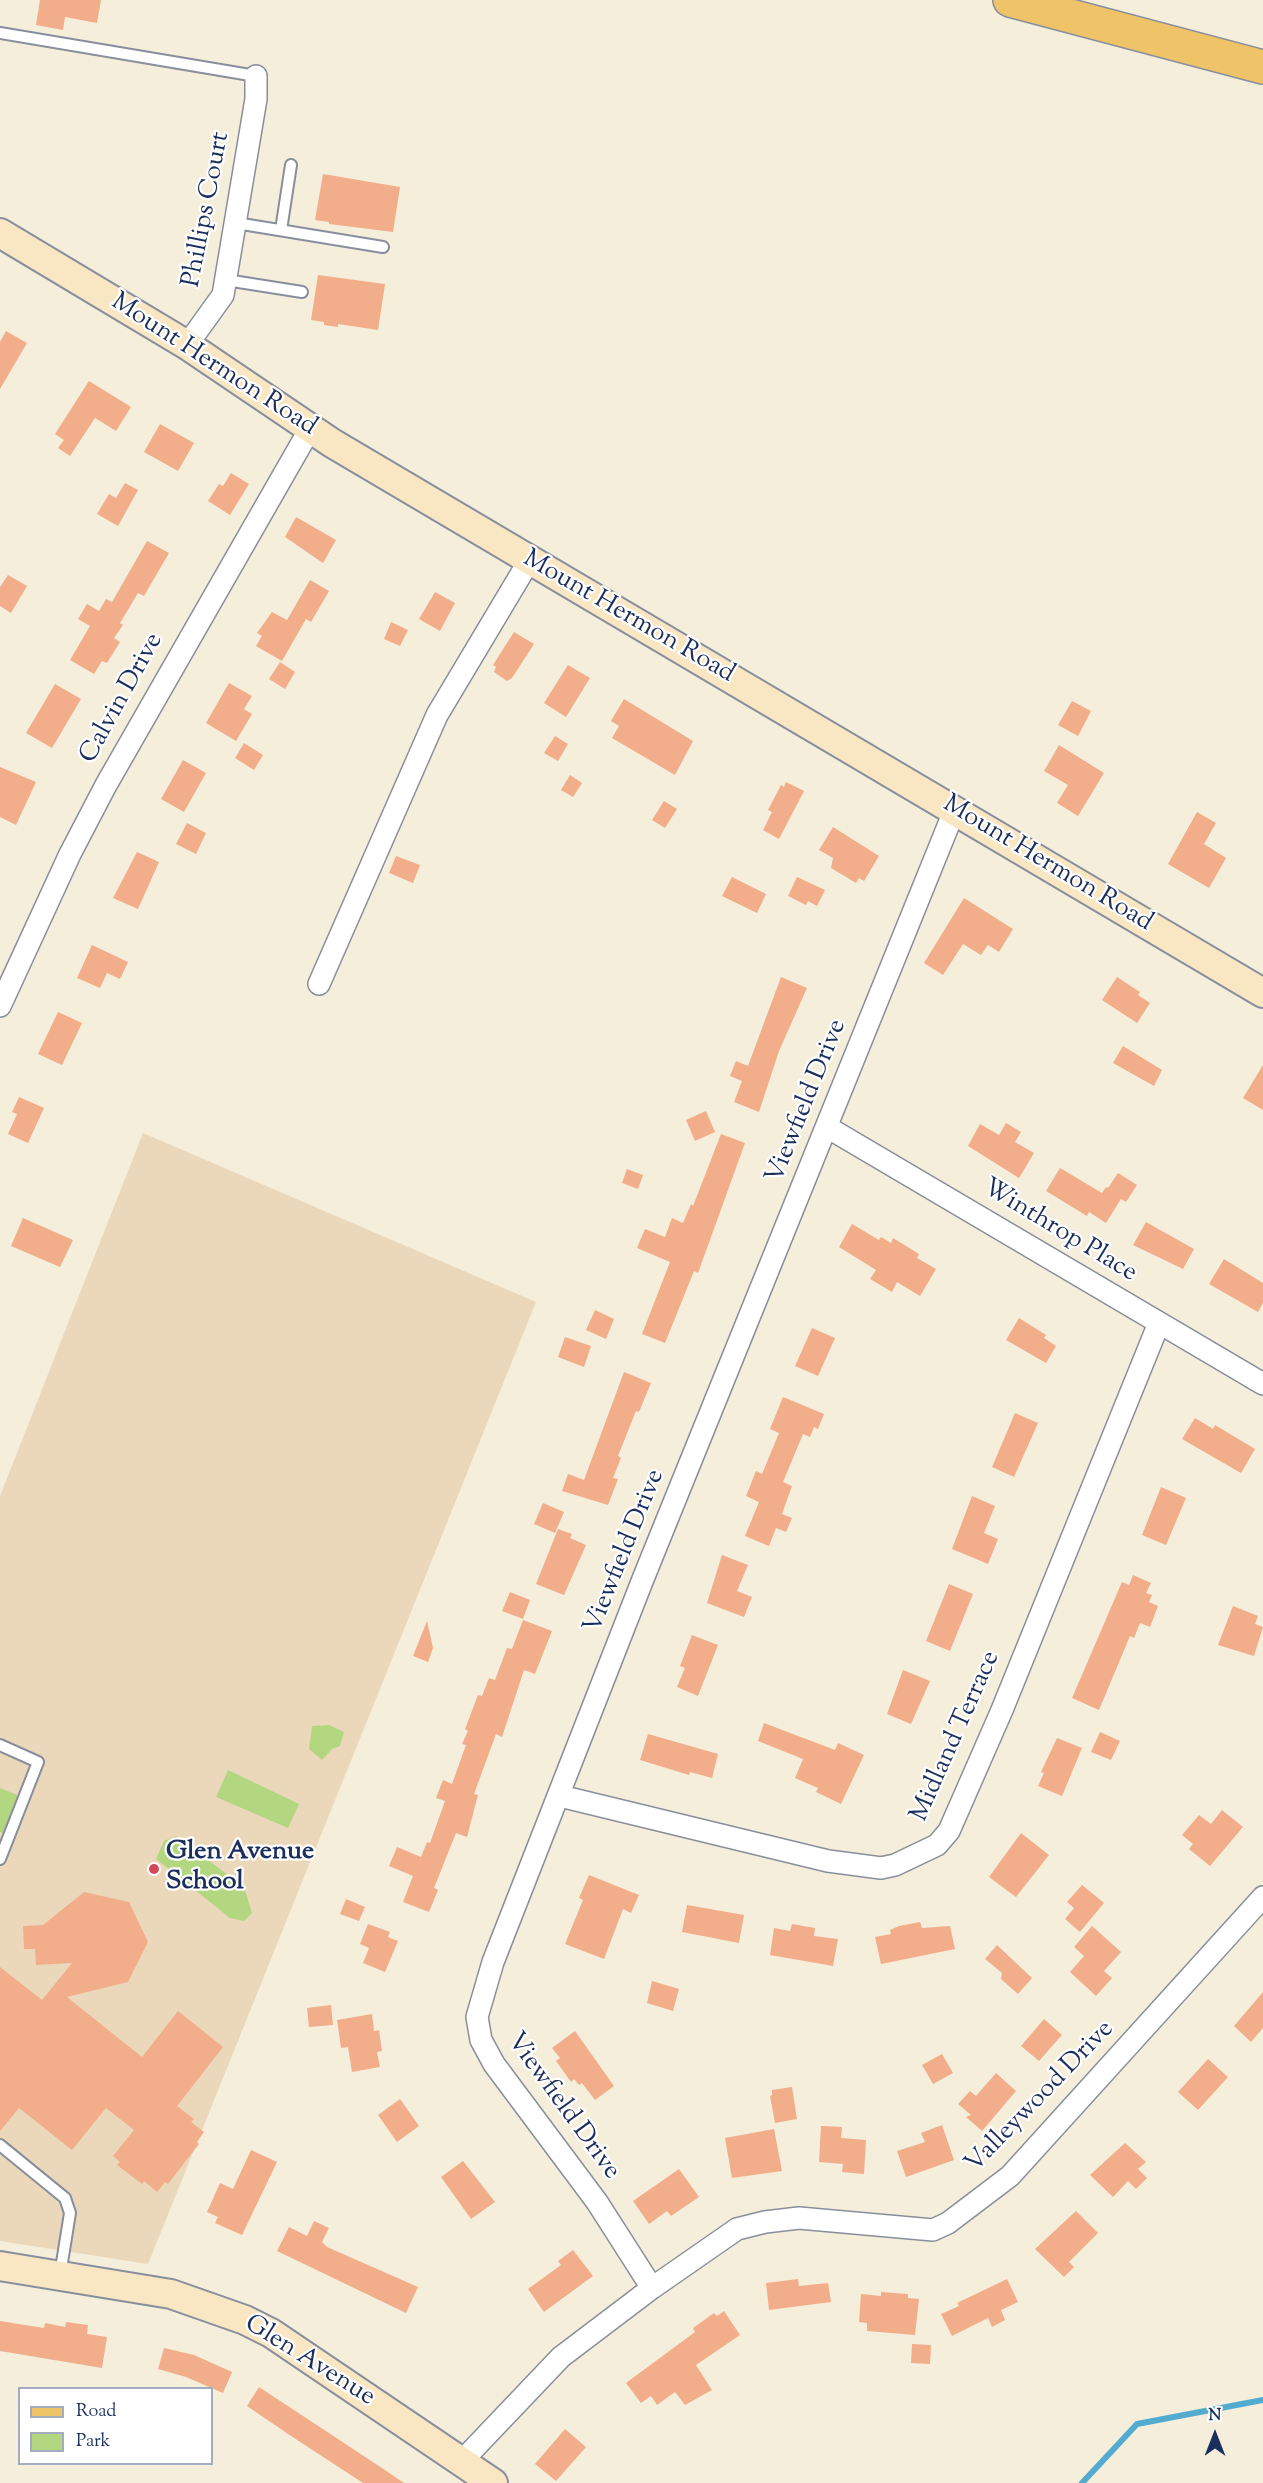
<!DOCTYPE html>
<style>
body{margin:0}
#map{position:relative;width:1263px;height:2483px;overflow:hidden;background:#f4eedb;font-family:"Sorts Mill Goudy",serif}
canvas{display:block}
.legend{position:absolute;left:18px;top:2387px;width:195px;height:78px;box-sizing:border-box;background:#fff;border:2px solid #a4acbf;margin:0;padding:8px 10px;list-style:none;font-size:18px;color:#1b2f5e}
.legend li{display:flex;align-items:center;gap:12px;height:30px}
.legend b{width:30px;border:2px solid #a4acbf}
.north{position:absolute;left:1185px;top:2405px;width:60px;height:60px;-webkit-text-stroke:4px #fff;paint-order:stroke;rotate:0deg;font-size:16px;font-weight:700;line-height:24px;text-align:center;color:#1b2f5e}
.north::after{content:'';display:block;margin:auto;width:21px;height:27px;background:#1b2f5e;clip-path:polygon(50% 0,100% 100%,50% 72%,0 100%)}
</style>
<div id="map">
<canvas width="1263" height="2483"></canvas>
<ul class="legend">
<li><b style="height:8px;background:#efc469"></b>Road</li>
<li><b style="height:16px;background:#b2d780"></b>Park</li>
</ul>
<div class="north">N</div>
</div>
<script>
const g = document.querySelector('canvas').getContext('2d');
g.lineJoin = 'round';
function fillPath(path, color) { g.fillStyle = color; g.fill(path, 'evenodd'); }
const toPath = rows => new Path2D(rows.map(r => 'M' + r).join(''));
function trace(path, color, width, dash) { g.strokeStyle = color; g.lineWidth = width; g.lineCap = dash ? 'butt' : 'round'; g.setLineDash(dash || []); g.stroke(path); }
function label(font, color, halo, rows, align = 'center') {
  g.font = font + ' "Sorts Mill Goudy",serif'; g.lineWidth = 4.5; g.setLineDash([]); g.textBaseline = 'middle'; g.strokeStyle = halo; g.fillStyle = color; for (const [text, x, y, turn = 0] of rows) {
    g.save(); g.translate(x, y); g.rotate((+turn || 0) * Math.PI / 180); g.textAlign = isNaN(turn) ? turn : align; if (halo) g.strokeText(text, 0, 0); g.fillText(text, 0, 0); g.restore();
  }
}
fillPath(toPath([
 [143,1133,536,1302,148,2264,0,2241,0,1496]
]), '#ebd8ba');
fillPath(toPath([
 [329,1725,344,1732,340,1746,332,1749,322,1760,309,1749,312,1726],
 [228,1770,299,1804,288,1828,216,1797],
 [0,1788,20,1796,3,1833,0,1832],
 [176,1836,244,1887,252,1913,244,1921,230,1918,156,1859,164,1841]
]), '#b2d780');
trace(toPath([
 [1082,2483,1137,2424,1263,2400]
]), '#53abd0', 6);
fillPath(toPath([
 [40,0,101,0,97,23,65,17,63,30,36,25],
 [323,174,400,187,393,232,329,224,329,222,315,220],
 [318,275,385,284,378,330,338,324,338,327,324,325,324,322,311,320],
 [6,331,27,343,0,389,0,342],
 [89,381,131,407,116,431,95,418,70,456,58,448,64,440,55,434],
 [160,424,194,443,178,471,144,452],
 [231,473,249,484,230,515,208,501,219,484,223,486],
 [125,483,138,490,118,526,97,514,109,494,116,498],
 [296,517,336,540,323,563,285,537],
 [147,541,169,553,144,596,138,593,120,623,123,625,114,638,120,642,107,663,102,661,94,674,70,660,90,626,78,619,87,604,99,611,106,599,112,602],
 [8,575,27,586,11,613,0,606,0,587],
 [310,580,329,591,311,622,306,619,282,661,256,646,262,636,257,633,272,612,287,620],
 [435,592,455,603,440,631,419,619],
 [391,622,408,630,400,646,384,639],
 [514,632,534,644,512,678,507,681,494,672,496,667,493,665],
 [280,662,295,672,285,689,269,679],
 [568,665,590,678,566,717,544,703],
 [229,683,252,696,244,709,252,714,236,741,206,723],
 [55,684,81,699,52,748,26,733],
 [624,699,693,741,675,775,612,738,619,726,611,721],
 [1072,701,1091,711,1078,736,1058,725],
 [555,736,568,744,558,761,544,753],
 [244,743,263,755,254,770,235,758],
 [1059,745,1104,773,1078,816,1057,803,1068,785,1044,771],
 [183,760,206,773,184,812,161,799],
 [0,767,36,782,16,825,0,817],
 [570,775,582,783,573,797,561,790],
 [786,782,804,791,779,839,763,830,772,812,768,810,781,785,784,787],
 [664,801,677,809,665,828,652,820],
 [1197,812,1216,823,1204,844,1226,858,1209,888,1168,864],
 [187,823,206,833,196,854,176,844],
 [833,827,879,856,864,881,859,878,856,883,831,868,833,858,819,850],
 [137,852,159,862,138,909,113,898],
 [396,856,420,865,413,883,389,873],
 [732,877,766,894,757,913,722,896],
 [797,877,825,890,817,906,808,901,806,905,788,896],
 [964,898,1013,929,999,952,988,945,981,955,963,944,943,975,924,963],
 [92,945,128,962,120,979,107,973,100,988,77,978],
 [781,977,807,988,779,1051,759,1112,734,1102,742,1081,730,1076,736,1061,748,1066],
 [1117,977,1140,992,1138,995,1150,1003,1137,1023,1102,1000],
 [58,1012,82,1023,62,1065,38,1054],
 [1123,1046,1162,1070,1154,1086,1113,1063],
 [1263,1065,1263,1110,1243,1098],
 [19,1097,44,1108,28,1143,8,1134,17,1114,12,1112],
 [706,1111,715,1132,695,1141,686,1120],
 [1006,1123,1021,1132,1015,1142,1034,1153,1019,1178,968,1146,980,1124,999,1135],
 [721,1134,745,1143,698,1273,694,1271,665,1343,642,1334,670,1262,637,1248,645,1229,665,1237,672,1218,683,1223,691,1204,693,1206],
 [1060,1168,1102,1193,1106,1187,1108,1188,1118,1173,1137,1185,1126,1202,1121,1199,1106,1223,1089,1212,1087,1216,1046,1191],
 [627,1169,643,1175,638,1189,622,1183],
 [23,1218,73,1240,60,1267,11,1246],
 [1146,1222,1194,1249,1183,1269,1133,1245],
 [852,1224,879,1240,881,1237,891,1243,893,1238,919,1254,917,1258,936,1269,920,1296,897,1282,892,1292,870,1279,876,1270,839,1247],
 [1224,1259,1263,1283,1263,1303,1258,1312,1209,1284],
 [595,1310,614,1319,606,1339,586,1330],
 [1019,1318,1046,1335,1044,1338,1056,1346,1046,1363,1006,1340],
 [812,1328,835,1338,818,1376,795,1366],
 [565,1337,591,1346,584,1367,558,1357],
 [624,1372,651,1383,639,1412,636,1411,618,1456,621,1458,613,1478,618,1479,608,1505,562,1491,568,1474,584,1480],
 [783,1397,824,1414,818,1429,814,1427,810,1437,803,1434,783,1482,792,1486,782,1514,792,1518,786,1532,776,1528,769,1546,745,1536,759,1502,746,1496,756,1471,762,1474,779,1433,770,1429],
 [1015,1413,1038,1423,1014,1477,992,1467],
 [1195,1418,1213,1429,1215,1425,1255,1449,1241,1473,1182,1439],
 [1161,1487,1186,1498,1166,1545,1142,1535],
 [972,1496,995,1506,984,1533,998,1539,988,1564,952,1549],
 [543,1503,564,1512,555,1533,534,1524],
 [558,1529,572,1534,570,1538,586,1545,564,1595,536,1584],
 [722,1555,748,1565,737,1591,752,1597,744,1617,707,1603],
 [1133,1575,1151,1583,1146,1593,1152,1595,1149,1602,1158,1606,1150,1627,1140,1623,1134,1638,1130,1636,1099,1710,1072,1698,1122,1582,1129,1585],
 [949,1584,973,1594,950,1651,926,1641],
 [510,1592,530,1600,523,1619,502,1611],
 [1233,1606,1258,1616,1255,1624,1263,1627,1254,1656,1218,1645],
 [523,1620,552,1631,535,1674,524,1670,502,1737,496,1734,474,1794,478,1795,467,1837,456,1833,434,1888,438,1890,429,1912,403,1902,413,1876,389,1866,397,1847,421,1857,427,1842,430,1843,445,1801,436,1798,443,1780,452,1784,466,1745,462,1744,468,1731,465,1729,478,1695,482,1696,489,1678,495,1680,507,1648,512,1649],
 [427,1621,433,1648,428,1662,413,1656],
 [692,1635,718,1645,698,1696,677,1687,685,1668,680,1666],
 [903,1670,930,1681,911,1724,887,1714],
 [764,1723,835,1750,838,1743,864,1755,841,1804,816,1792,818,1788,795,1778,803,1759,758,1741],
 [1100,1732,1120,1741,1111,1760,1091,1752],
 [648,1734,718,1754,712,1778,690,1772,689,1775,640,1760],
 [1057,1738,1082,1748,1062,1796,1038,1786,1044,1773,1041,1772],
 [1222,1810,1243,1827,1210,1866,1189,1849,1193,1844,1182,1835,1199,1815,1211,1824],
 [1021,1833,1049,1855,1016,1897,989,1877],
 [589,1875,639,1895,631,1913,623,1909,604,1959,565,1944,583,1900,579,1898],
 [1082,1885,1104,1903,1080,1932,1065,1919,1074,1908,1067,1902],
 [84,1892,129,1902,148,1942,128,1982,67,1997,142,2057,178,2011,223,2047,177,2106,194,2119,191,2122,204,2132,197,2142,199,2144,168,2184,165,2182,157,2192,144,2181,142,2184,117,2165,120,2162,113,2156,134,2130,106,2108,72,2150,19,2108,0,2131,0,1967,42,2000,72,1963,36,1965,35,1949,24,1949,23,1926,43,1925],
 [346,1899,365,1907,359,1921,340,1914],
 [687,1905,744,1915,739,1943,682,1932],
 [920,1922,922,1928,950,1926,955,1949,881,1964,875,1937,891,1934,890,1930,899,1926],
 [368,1924,390,1932,388,1937,398,1941,385,1972,363,1963,369,1948,360,1944],
 [792,1924,815,1928,814,1936,838,1939,833,1966,770,1955,774,1928,790,1931],
 [1092,1926,1121,1952,1104,1971,1112,1978,1096,1996,1070,1972,1084,1956,1074,1947],
 [997,1945,1032,1978,1018,1994,1001,1979,1002,1973,985,1959],
 [652,1981,679,1989,673,2011,647,2003],
 [1263,1992,1263,2028,1251,2042,1234,2026],
 [331,2005,333,2025,309,2027,307,2008],
 [372,2014,374,2031,379,2030,382,2051,377,2052,380,2067,352,2072,348,2047,341,2048,337,2020],
 [1044,2019,1062,2035,1039,2061,1021,2046],
 [575,2031,614,2086,595,2100,582,2083,579,2085,574,2079,571,2082,556,2061,560,2058,552,2048],
 [942,2054,953,2073,933,2084,922,2065],
 [1208,2059,1228,2077,1198,2110,1178,2092],
 [996,2073,1016,2091,982,2131,966,2117,971,2115,958,2104,970,2091,976,2096],
 [792,2087,797,2119,775,2123,770,2096,772,2095,772,2090],
 [400,2099,419,2126,397,2142,378,2115],
 [942,2125,954,2160,906,2177,897,2151,925,2142,921,2133],
 [821,2126,842,2127,841,2138,866,2140,864,2174,842,2172,843,2164,819,2162],
 [774,2129,782,2171,732,2178,725,2138],
 [1125,2143,1146,2162,1138,2169,1147,2178,1136,2189,1128,2181,1113,2197,1090,2175],
 [251,2150,277,2162,242,2235,215,2223,218,2217,207,2212,220,2183,233,2189],
 [463,2161,495,2202,471,2219,441,2177],
 [679,2169,699,2197,671,2216,667,2211,649,2224,633,2201],
 [1076,2211,1098,2233,1069,2262,1074,2267,1064,2277,1035,2249],
 [314,2221,329,2228,322,2242,327,2247,418,2287,406,2313,277,2251,289,2227,307,2236],
 [573,2250,593,2276,544,2312,528,2289,561,2265,558,2261],
 [798,2279,799,2286,828,2283,831,2302,769,2310,766,2283],
 [1007,2279,1018,2302,1001,2310,1005,2320,992,2327,988,2318,952,2336,941,2314,959,2306,957,2303],
 [881,2292,908,2294,908,2298,919,2299,915,2335,867,2331,867,2323,859,2322,861,2294,881,2296],
 [724,2311,740,2335,696,2365,712,2390,685,2405,675,2392,657,2405,651,2396,641,2403,626,2383,695,2332,693,2328,714,2313,717,2316],
 [0,2321,44,2328,45,2323,65,2327,66,2322,88,2325,87,2334,107,2337,102,2368,0,2351],
 [912,2344,931,2345,930,2364,911,2363],
 [164,2348,194,2355,232,2372,223,2393,186,2377,158,2369],
 [259,2387,382,2468,404,2483,363,2483,288,2434,247,2406],
 [565,2429,586,2447,556,2481,535,2464]
]), '#f2ae8b');
const lane = toPath([
 [0,33,256,76],
 [236,223,383,247],
 [281,230,291,165],
 [226,280,302,292],
 [0,1745,38,1762,0,1859],
 [0,2145,65,2198,70,2213,60,2275]
]);
const street = toPath([
 [187,345,223,295,256,99,256,76],
 [319,984,437,715,529,561],
 [0,1006,70,854,106,785,311,427],
 [827,1127,1263,1384],
 [560,1796,828,1861,881,1868,895,1865,937,1845,949,1831,1002,1710,1159,1323],
 [652,2288,597,2202,494,2064,481,2040,477,2017,493,1962,643,1579,955,809],
 [462,2461,561,2357,652,2288,737,2229,765,2222,799,2218,933,2230,948,2223,1010,2176,1263,1897]
]);
const secondary = toPath([
 [0,233,187,345,332,443,1263,993],
 [0,2266,171,2294,245,2320,271,2333,493,2483]
]);
const primary = toPath([
 [1010,0,1263,67]
]);
trace(lane, '#888e9c', 14);
trace(street, '#888e9c', 24);
trace(secondary, '#888e9c', 32);
trace(primary, '#888e9c', 36);
trace(lane, '#fff', 10);
trace(street, '#fff', 21);
trace(secondary, '#f9e7c3', 28);
trace(primary, '#efc469', 33);
for (const [x, y, r, color] of [
 [154,1869,6,"#d1495b"]
]) { const dot = new Path2D(); dot.arc(x, y, r, 0, 2 * Math.PI); g.fillStyle = color; g.fill(dot); trace(dot, '#fff', 2); }
label('26px', '#1b2f5e', '#fff', [
 ["Phillips Court",208,210,-79],
 ["Mount Hermon Road",213,366,33],
 ["Mount Hermon Road",628,618,30],
 ["Calvin Drive",123,699,-61],
 ["Mount Hermon Road",1047,865,31],
 ["Viewfield Drive",808,1102,-68],
 ["Winthrop Place",1059,1232,31],
 ["Viewfield Drive",626,1552,-68],
 ["Midland Terrace",957,1737,-66],
 ["Valleywood Drive",1041,2098,-46],
 ["Viewfield Drive",562,2107,54],
 ["Glen Avenue",309,2362,32]
]);
label('bold 26px', '#1b2f5e', '#fff', [
 ["Glen Avenue",166,1854],
 ["School",166,1884]
], 'left');
</script>
